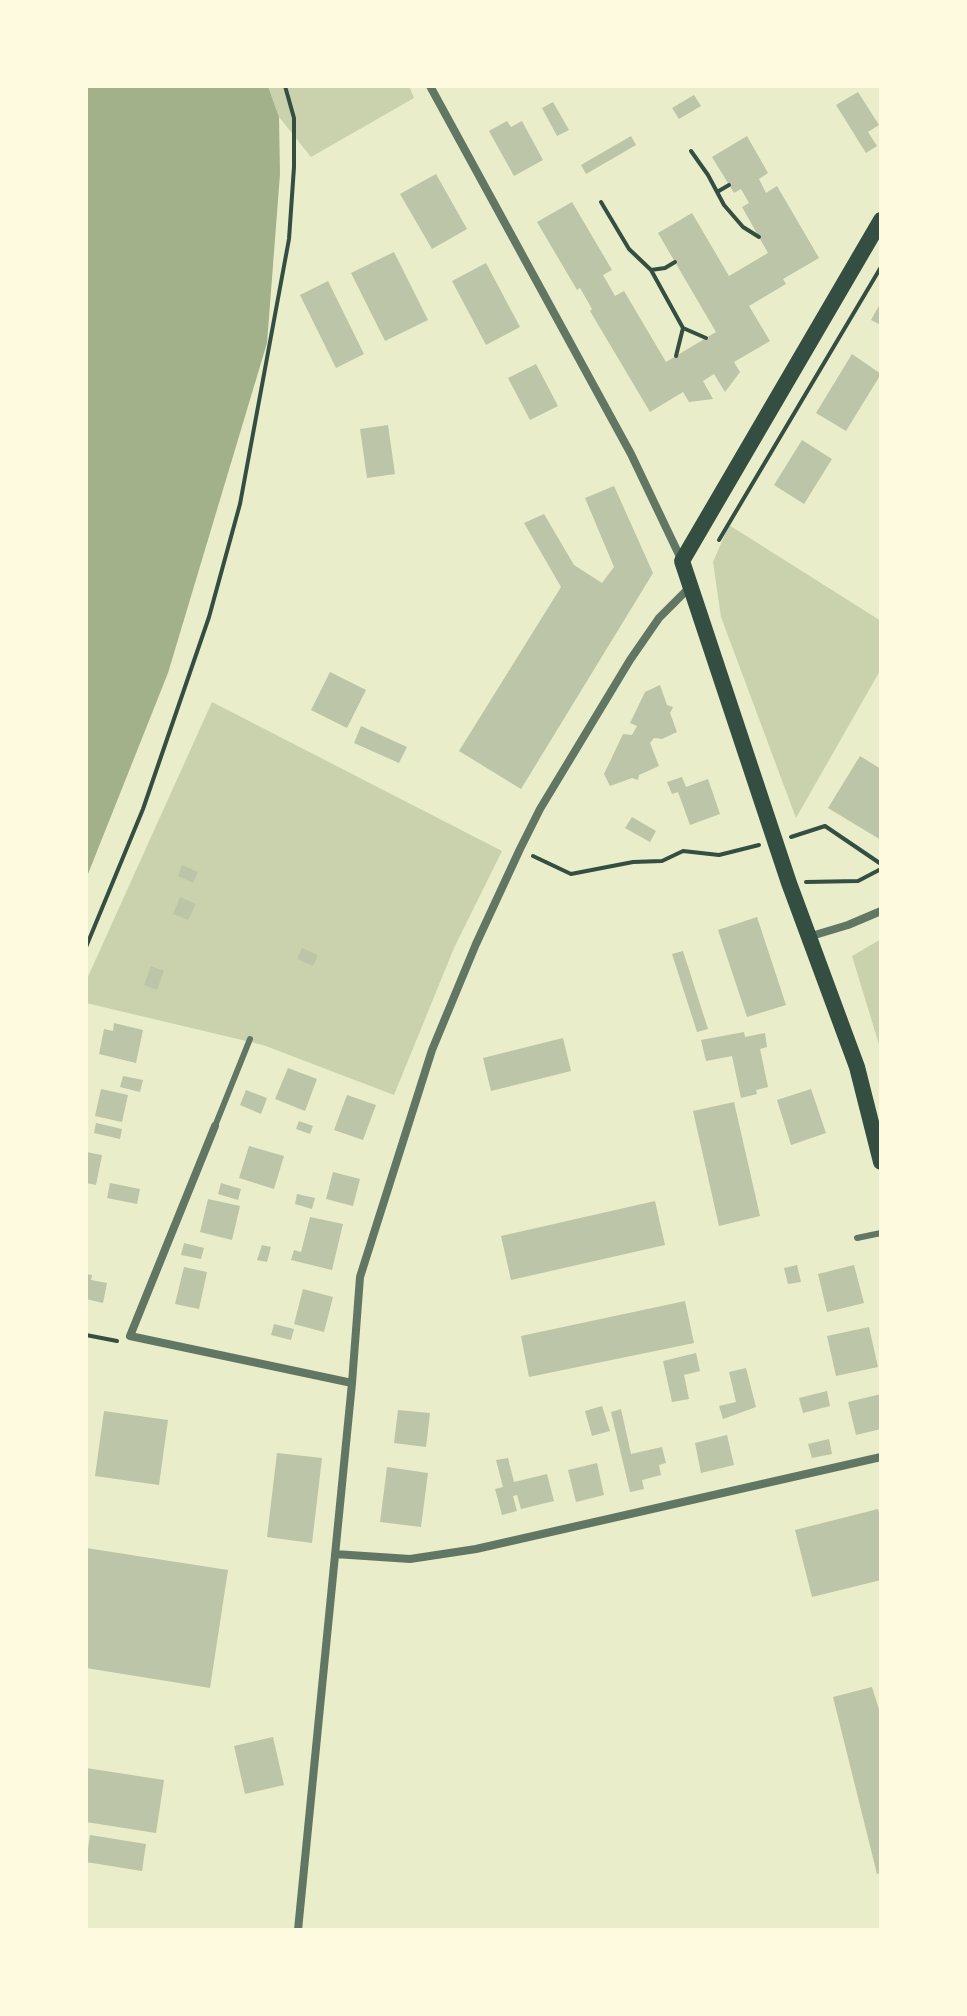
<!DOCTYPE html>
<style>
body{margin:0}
#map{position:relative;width:967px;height:2016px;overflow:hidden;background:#e9edc9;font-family:"DM Sans",sans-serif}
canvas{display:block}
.frame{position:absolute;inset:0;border:88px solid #fefae0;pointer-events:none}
</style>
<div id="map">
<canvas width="967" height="2016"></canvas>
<div class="frame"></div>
</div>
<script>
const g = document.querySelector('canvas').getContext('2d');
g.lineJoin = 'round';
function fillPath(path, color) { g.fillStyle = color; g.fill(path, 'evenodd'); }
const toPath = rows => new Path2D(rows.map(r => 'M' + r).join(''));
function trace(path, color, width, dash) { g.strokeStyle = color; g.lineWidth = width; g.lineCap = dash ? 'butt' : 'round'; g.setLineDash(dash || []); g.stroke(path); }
fillPath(toPath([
 [268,86,409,86,414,98,311,157,279,117],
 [729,525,881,621,881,669,796,818,721,617,713,562],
 [212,702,502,851,454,948,394,1095,263,1045,86,1003,86,981],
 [881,939,881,1051,852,956]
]), '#cad2ad');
fillPath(toPath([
 [86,86,268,86,279,117,280,174,267,343,168,673,86,879]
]), '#a3b18a');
fillPath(toPath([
 [858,92,879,125,868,132,877,146,866,153,836,105],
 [694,95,701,106,679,119,672,108],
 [553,102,569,130,557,136,542,108],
 [507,121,511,127,522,121,543,160,514,176,489,131],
 [631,136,636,145,586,174,581,165],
 [747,136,768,173,759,179,766,193,777,186,819,258,783,279,786,284,749,306,770,341,734,362,740,372,725,392,714,374,703,381,713,399,689,402,683,392,650,412,590,311,592,309,580,288,577,290,537,222,572,202,612,270,603,275,615,296,624,291,666,362,716,332,658,233,692,213,729,276,768,253,742,207,749,203,741,189,734,193,712,157],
 [436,174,467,229,432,249,400,194],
 [394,252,428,320,385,341,351,273],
 [486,263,520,327,486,345,452,281],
 [328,281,364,354,336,368,300,295],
 [881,302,881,325,871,320],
 [852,354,881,374,846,431,816,413],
 [536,364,558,406,530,420,508,378],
 [388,425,395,474,367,478,360,429],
 [802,440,832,459,804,504,774,485],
 [614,486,653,573,521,789,459,751,561,587,524,523,544,514,574,565,602,583,614,567,585,498],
 [330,672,366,690,347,728,311,710],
 [660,685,667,705,673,707,670,713,677,732,662,739,654,738,650,743,659,766,639,775,638,780,632,778,610,786,604,774,623,734,632,735,637,726,630,723,645,692],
 [361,726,407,747,399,763,354,743],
 [860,756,881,769,881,840,828,808],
 [682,777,686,787,708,779,720,814,690,825,678,792,672,794,667,782],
 [632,817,656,831,650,842,625,828],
 [182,865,198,872,193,883,178,876],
 [180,897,196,904,188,920,173,914],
 [757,917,786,1005,747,1017,718,930],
 [302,948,318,955,313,966,297,959],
 [683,951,708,1029,697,1032,672,954],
 [151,966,164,971,157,990,144,985],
 [114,1023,143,1030,136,1063,99,1054,104,1029,113,1031],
 [744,1032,745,1037,765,1033,767,1047,760,1049,768,1087,756,1090,757,1094,741,1098,732,1056,706,1061,701,1040],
 [563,1038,571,1071,491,1091,483,1058],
 [288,1068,317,1079,305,1111,275,1099],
 [123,1076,143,1080,140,1092,120,1087],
 [101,1089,128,1095,122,1122,95,1116],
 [811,1089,826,1133,791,1145,777,1100],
 [246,1090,267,1098,261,1114,240,1105],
 [347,1095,376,1105,363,1140,334,1130],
 [734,1102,760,1216,719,1226,693,1111],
 [299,1121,313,1126,310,1134,296,1129],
 [96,1123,122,1129,120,1139,94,1133],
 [249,1146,284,1156,274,1189,239,1178],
 [86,1152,102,1155,96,1185,86,1183],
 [333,1172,360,1179,353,1206,326,1199],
 [110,1183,140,1189,137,1204,107,1198],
 [221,1183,241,1189,238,1200,218,1194],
 [297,1194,315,1198,312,1209,295,1204],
 [208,1199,240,1206,232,1240,200,1232],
 [655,1201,665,1245,511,1280,501,1236],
 [310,1217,343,1224,332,1270,291,1260,294,1250,301,1252],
 [184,1243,204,1248,201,1259,181,1255],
 [262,1245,271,1247,267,1262,257,1260],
 [797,1265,801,1282,788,1284,784,1268],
 [854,1265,864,1303,827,1312,818,1274],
 [184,1267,207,1272,199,1309,175,1304],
 [86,1274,92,1275,91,1280,107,1283,103,1303,86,1299],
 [303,1289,333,1297,324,1332,294,1324],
 [685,1301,694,1343,529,1377,521,1336],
 [274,1324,294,1329,291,1340,271,1335],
 [869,1327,878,1367,836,1376,827,1336],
 [696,1353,700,1371,684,1375,689,1399,672,1402,663,1361],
 [746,1368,756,1407,723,1419,719,1406,736,1402,729,1372],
 [827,1391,830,1406,803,1413,799,1398],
 [881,1394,881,1429,856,1435,848,1402],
 [602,1406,610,1431,592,1436,585,1411],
 [621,1409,631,1454,662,1447,666,1463,659,1465,661,1475,642,1480,644,1489,630,1492,611,1412],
 [398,1410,430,1413,426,1447,394,1443],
 [104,1411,168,1420,159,1485,95,1476],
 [727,1435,734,1465,701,1473,695,1443],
 [829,1439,832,1454,812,1458,808,1444],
 [277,1453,322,1458,312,1543,267,1537],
 [508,1458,514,1482,547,1474,554,1501,521,1509,517,1495,513,1496,517,1511,502,1515,495,1489,503,1487,496,1460],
 [597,1463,604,1495,576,1502,568,1470],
 [387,1467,428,1473,421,1527,380,1522],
 [878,1509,881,1520,881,1580,812,1597,795,1530],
 [86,1548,228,1570,210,1688,86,1668],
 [872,1687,881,1716,881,1873,877,1874,833,1697],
 [273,1737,284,1785,245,1794,234,1746],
 [86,1768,164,1780,156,1833,86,1822],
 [90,1835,146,1844,142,1871,86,1862]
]), '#bcc5a7');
trace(toPath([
 [691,151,708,175,724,205,743,227,759,237],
 [717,192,729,185],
 [601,202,629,249,651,270,683,328],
 [651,270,665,268,675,262],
 [676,356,683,328,706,338],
 [719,540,881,267],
 [791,837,825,826,881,864],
 [533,856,571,874,633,862,662,861,683,851,719,855,759,845],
 [806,882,858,881,881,869],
 [86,947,143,809,209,617,240,504,289,239,294,167,294,118,285,86],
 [86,1335,117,1341]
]), '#344e41', 4);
trace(toPath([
 [215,1126,250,1039],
 [857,1238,881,1233]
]), '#617663', 6);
trace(toPath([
 [430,86,631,454,682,561],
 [808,937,848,925,881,911],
 [215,1126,130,1336,352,1383],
 [335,1554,410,1559,476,1549,881,1457],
 [298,1930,352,1383,360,1277,432,1050,476,944,520,849,540,809,630,660,659,618,690,587]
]), '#617663', 8);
trace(toPath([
 [881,220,682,561,789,883,857,1067,881,1162]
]), '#344e41', 16);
</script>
